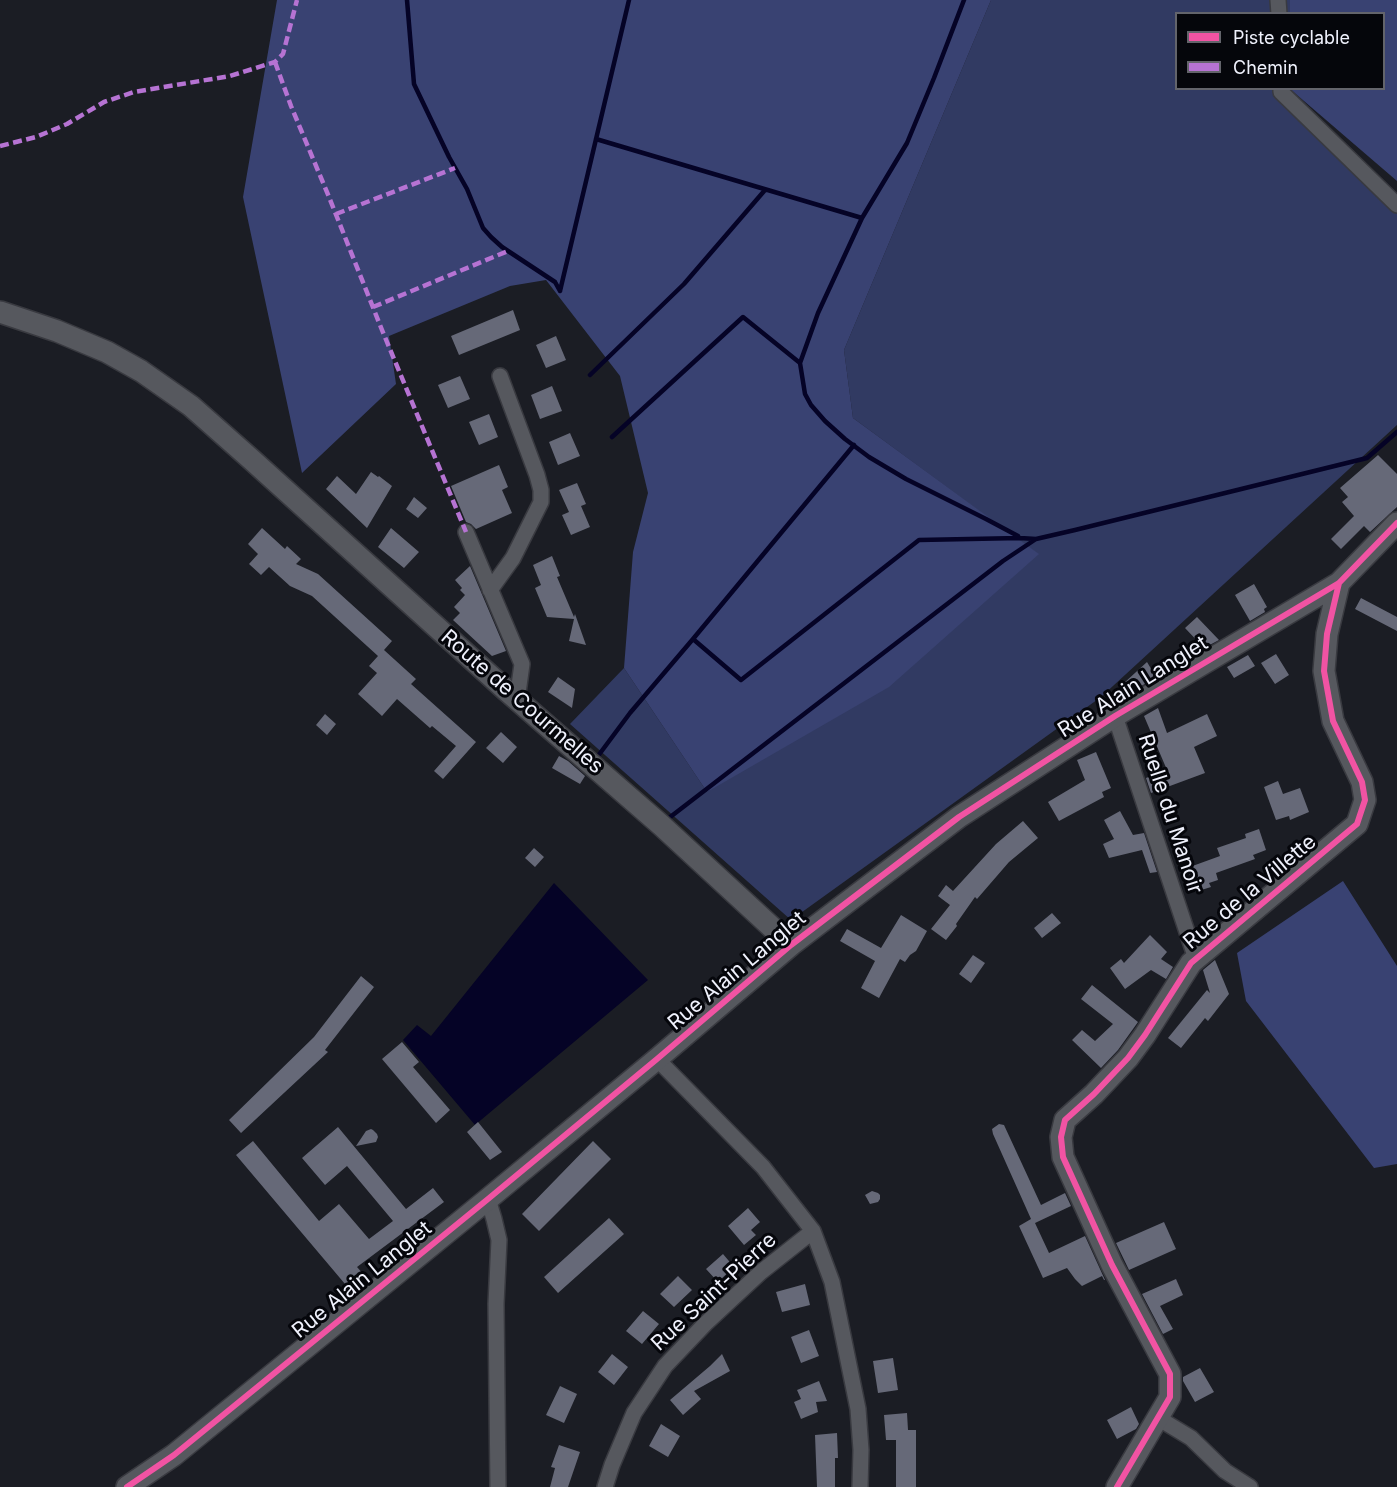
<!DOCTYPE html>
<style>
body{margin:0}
#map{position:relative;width:1397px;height:1487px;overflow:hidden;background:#1b1d24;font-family:Inter,sans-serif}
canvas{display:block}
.legend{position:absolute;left:1175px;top:12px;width:210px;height:78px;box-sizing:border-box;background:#05060b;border:2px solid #63646b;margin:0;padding:8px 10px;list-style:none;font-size:18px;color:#eff1fc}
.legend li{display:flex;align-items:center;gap:12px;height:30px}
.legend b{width:30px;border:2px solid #63646b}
</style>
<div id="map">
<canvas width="1397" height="1487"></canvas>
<ul class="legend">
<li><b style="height:8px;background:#f153a3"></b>Piste cyclable</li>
<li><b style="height:8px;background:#b673d3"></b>Chemin</li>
</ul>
</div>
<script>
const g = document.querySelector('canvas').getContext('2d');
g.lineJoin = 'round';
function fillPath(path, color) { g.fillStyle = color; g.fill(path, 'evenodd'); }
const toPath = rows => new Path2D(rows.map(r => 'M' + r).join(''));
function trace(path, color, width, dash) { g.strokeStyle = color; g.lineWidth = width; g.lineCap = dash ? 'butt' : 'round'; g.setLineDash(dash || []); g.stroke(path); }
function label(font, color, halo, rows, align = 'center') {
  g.font = font + ' Inter,sans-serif'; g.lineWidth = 6; g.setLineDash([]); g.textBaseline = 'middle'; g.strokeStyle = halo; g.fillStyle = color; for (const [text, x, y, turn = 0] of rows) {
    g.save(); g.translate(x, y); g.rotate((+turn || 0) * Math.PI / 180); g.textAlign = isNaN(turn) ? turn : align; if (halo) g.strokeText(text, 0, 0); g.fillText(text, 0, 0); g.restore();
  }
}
fillPath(toPath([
 [991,0,1290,0,1290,13,1176,14,1176,88,1290,89,1397,205,1397,425,1101,697,791,920,570,724,624,668,707,792,1038,554,853,418,844,350]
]), '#313a62');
fillPath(toPath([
 [277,0,991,0,844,350,853,418,1039,554,889,687,707,792,624,668,633,552,648,493,620,376,546,280,510,286,389,336,396,384,302,473,243,197],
 [1290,0,1397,0,1397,181,1290,89,1384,88,1384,14,1290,13],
 [1343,881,1397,966,1397,1164,1374,1168,1246,1001,1237,953]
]), '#394272');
fillPath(toPath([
 [554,883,648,980,475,1125,403,1040,417,1025,431,1036]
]), '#050326');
trace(toPath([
 [407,0,414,84,449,157,467,189,483,228,491,237,502,247,555,282,560,291],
 [964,0,934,78,907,143,862,218,818,313,800,363,805,394,811,405,825,421,845,439,869,457,906,479,986,519,1018,536],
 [596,139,862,218],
 [560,291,629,0],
 [590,375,684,284,765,190],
 [612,437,743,317,800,363],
 [693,639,854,445],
 [595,760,630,713,693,639,741,680,919,540,1020,538,1036,539,1075,530,1367,458,1397,432],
 [665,821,1003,561,1036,539]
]), '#050326', 4.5);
fillPath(toPath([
 [513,310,520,330,459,355,451,336],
 [556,336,566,360,546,368,536,345],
 [460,376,470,399,448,408,438,385],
 [552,386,562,411,540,419,531,395],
 [489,414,498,437,479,445,469,422],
 [570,433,580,456,558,465,549,442],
 [1378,455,1397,474,1397,507,1370,532,1364,526,1341,549,1331,539,1354,516,1342,502,1348,497,1340,488],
 [499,465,508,487,502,490,512,513,476,529,471,524,466,522,451,486],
 [371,472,378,477,379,476,392,486,367,528,326,489,337,476,356,494],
 [577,483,586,504,581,506,590,527,571,535,562,515,569,512,559,490],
 [414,497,427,508,418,518,406,509],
 [262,528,285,549,287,546,301,559,296,564,318,574,392,641,384,650,416,679,411,684,476,742,443,779,434,771,456,746,432,726,430,728,397,699,382,716,358,694,377,673,369,666,378,656,312,596,290,586,269,567,261,575,249,564,258,554,248,544],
 [391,528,419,552,404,568,378,547],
 [552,556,560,576,557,577,574,617,575,614,586,645,569,641,574,619,547,617,535,588,541,585,533,565],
 [470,566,506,651,492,656,453,620,460,613,454,607,465,595,460,590,462,588,455,580],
 [1254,584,1267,607,1264,609,1265,612,1250,621,1235,595],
 [1361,598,1397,617,1397,631,1355,609],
 [1197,617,1219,640,1204,648,1185,628],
 [1276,654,1289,675,1275,684,1261,663],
 [1248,655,1255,666,1234,678,1227,667],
 [1147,662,1156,677,1130,693,1124,683],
 [558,677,575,689,572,708,548,692],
 [1158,708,1167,733,1207,714,1217,736,1194,747,1205,773,1151,793,1146,778,1167,770,1144,716],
 [325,714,336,724,327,735,316,725],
 [501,732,517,747,503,763,486,748],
 [1096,752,1111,788,1102,792,1104,797,1059,821,1048,802,1085,780,1077,760],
 [559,756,568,761,585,776,580,784,552,768],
 [1278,781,1283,794,1300,788,1309,812,1290,820,1289,816,1276,820,1264,787],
 [1120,811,1133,835,1144,833,1157,872,1150,873,1142,850,1109,858,1103,844,1114,839,1104,820],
 [1023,821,1038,838,1009,862,977,899,975,897,956,924,957,926,946,940,931,929,950,905,938,896,946,885,953,891,996,844],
 [1259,829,1266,850,1253,855,1255,859,1216,873,1218,880,1209,883,1211,887,1195,892,1187,868,1220,856,1217,848,1246,838,1245,834],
 [534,848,544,857,535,867,525,858],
 [1052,913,1061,923,1042,938,1034,928],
 [901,915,927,931,916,951,910,955,905,962,900,959,879,998,861,988,875,961,840,941,847,929,881,948],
 [1150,935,1167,952,1161,959,1173,967,1166,979,1151,970,1125,989,1110,968,1121,959,1124,963],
 [973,955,985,963,971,983,959,974],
 [1215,960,1229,994,1208,1021,1205,1018,1181,1048,1168,1038,1207,990,1210,993,1203,970],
 [361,976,374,987,325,1050,328,1052,241,1133,229,1120,314,1037],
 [1092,985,1138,1022,1118,1050,1101,1068,1072,1040,1082,1030,1095,1041,1113,1024,1081,999],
 [402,1042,419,1062,413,1067,450,1110,436,1123,382,1059],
 [478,1122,502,1152,490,1160,467,1132],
 [999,1124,1004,1125,1041,1205,1065,1193,1071,1206,1035,1223,1049,1253,1085,1236,1105,1280,1104,1280,1102,1276,1082,1286,1075,1279,1067,1268,1043,1278,1019,1226,1031,1219,993,1134,992,1129],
 [338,1127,406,1209,433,1188,444,1202,357,1267,364,1275,345,1284,236,1155,253,1141,319,1221,339,1204,369,1239,393,1221,347,1166,325,1185,302,1158],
 [371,1129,373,1130,377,1134,378,1137,376,1142,356,1146,366,1131],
 [593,1141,611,1159,539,1231,522,1214],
 [872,1191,878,1193,880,1195,880,1199,878,1202,870,1204,865,1195],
 [748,1208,760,1222,751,1230,756,1235,744,1245,728,1226],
 [609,1218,624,1234,558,1293,544,1277],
 [1164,1222,1176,1249,1129,1270,1116,1243],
 [723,1254,734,1267,718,1282,706,1269],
 [678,1276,692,1290,674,1307,660,1294],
 [1176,1279,1183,1295,1160,1306,1173,1329,1163,1334,1142,1294],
 [805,1284,810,1305,782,1312,776,1292],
 [643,1311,659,1324,642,1344,626,1331],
 [809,1330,819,1356,801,1363,791,1337],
 [612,1354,628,1367,614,1385,598,1372],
 [722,1354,730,1371,694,1391,701,1399,683,1415,670,1400,710,1366],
 [893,1358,898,1390,878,1393,873,1361],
 [1200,1368,1214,1392,1195,1402,1183,1381,1183,1377],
 [819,1381,827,1401,816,1402,818,1412,801,1419,794,1402,801,1399,797,1390],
 [560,1386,577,1394,564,1423,546,1415],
 [1131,1407,1139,1424,1136,1429,1117,1439,1107,1420],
 [907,1413,908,1430,916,1430,916,1487,896,1487,896,1440,886,1440,884,1415],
 [661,1424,680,1436,668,1457,649,1446],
 [837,1433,838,1458,835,1458,835,1487,817,1487,815,1435],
 [559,1445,580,1452,568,1487,550,1487,555,1468,551,1467]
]), '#666978');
const street = toPath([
 [1278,0,1279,14],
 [1281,88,1281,92,1397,205],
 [466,532,522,664,517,700],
 [490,590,513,558,541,502,541,490,537,475,500,376],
 [1115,716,1196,959],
 [657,1059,763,1167,813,1231,832,1282,858,1409,861,1450,860,1487],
 [488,1199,494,1219,499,1240,496,1304,498,1487],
 [1158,1418,1191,1438,1225,1471,1250,1487],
 [605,1487,612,1465,634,1413,665,1366,705,1324,761,1272,813,1231]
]);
const secondary = toPath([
 [0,312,57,331,107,352,141,371,191,406,252,460,506,690,661,825,791,945],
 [127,1487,174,1455,488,1199,657,1059,791,945,959,817,1115,716,1339,583,1397,523],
 [1117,1487,1170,1397,1170,1374,1112,1265,1063,1157,1061,1137,1065,1120,1094,1094,1128,1058,1145,1035,1191,963,1357,824,1365,800,1362,782,1333,721,1324,671,1327,634,1339,583]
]);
trace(street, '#393a40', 18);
trace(secondary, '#393a40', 24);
trace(street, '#56585e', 15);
trace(secondary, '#56585e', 21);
trace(toPath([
 [275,62,291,106,329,197,382,330,466,532],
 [0,146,36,137,67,124,104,102,134,92,230,76,275,62,283,54,297,0],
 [336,214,455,168],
 [373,307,508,251]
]), '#b673d3', 4.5, [9, 4.5]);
trace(toPath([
 [127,1487,174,1455,488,1199,657,1059,791,945,959,817,1115,716,1339,583,1397,523],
 [1117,1487,1170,1397,1170,1374,1112,1265,1063,1157,1061,1137,1065,1120,1094,1094,1128,1058,1145,1035,1191,963,1357,824,1365,800,1362,782,1333,721,1324,671,1327,634,1339,583]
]), '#f153a3', 6);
label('21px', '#eff1fc', '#05060b', [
 ["Rue Alain Langlet",1133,687,-32],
 ["Route de Courmelles",522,702,41],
 ["Ruelle du Manoir",1170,814,72],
 ["Rue de la Villette",1250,892,-40],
 ["Rue Alain Langlet",737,971,-40],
 ["Rue Alain Langlet",362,1280,-39],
 ["Rue Saint-Pierre",714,1292,-43]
]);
</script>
